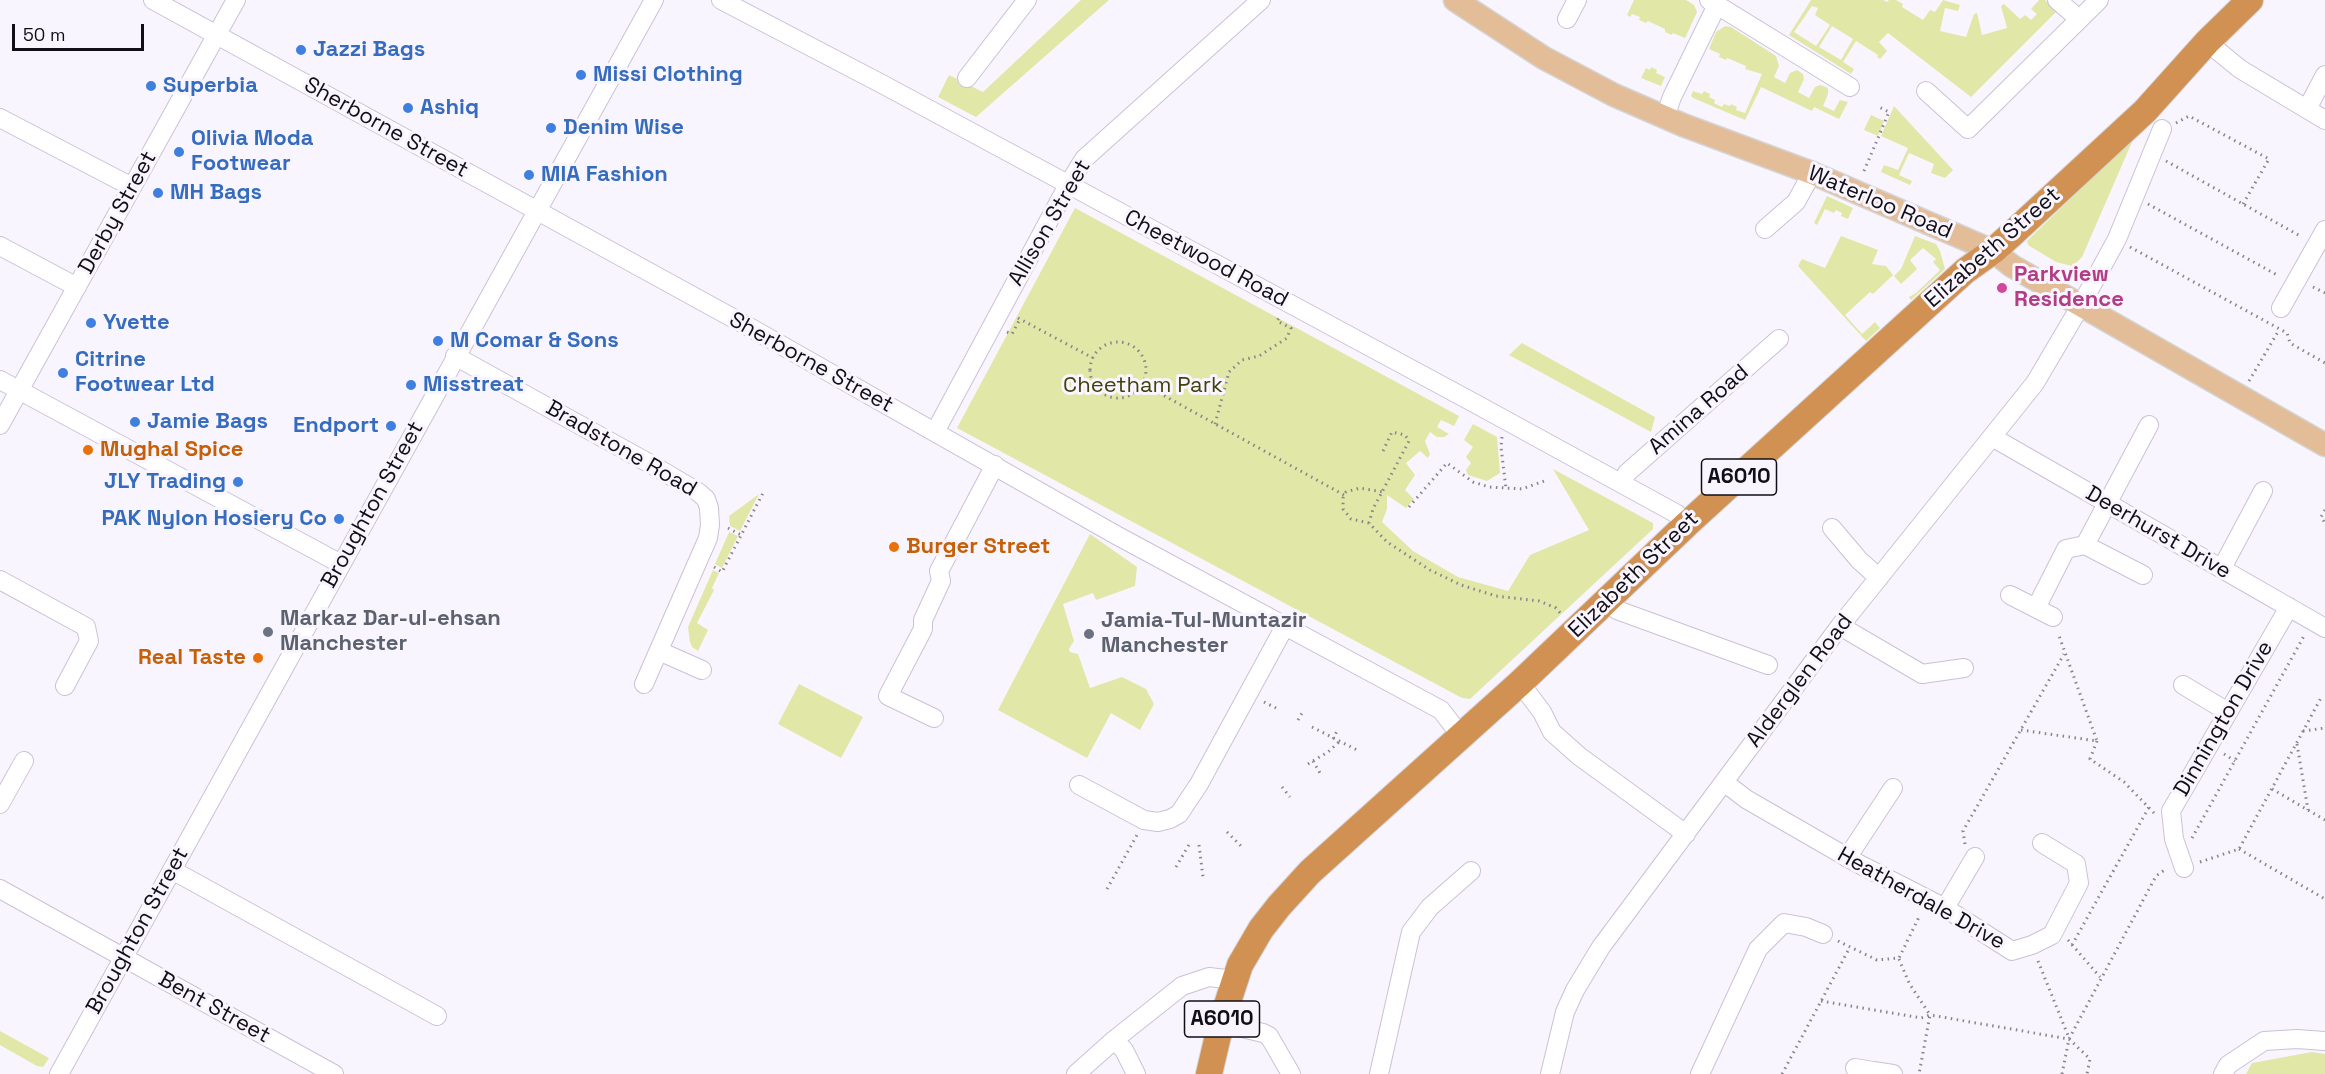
<!DOCTYPE html>
<style>
body{margin:0}
#map{position:relative;width:2325px;height:1074px;overflow:hidden;background:#f9f5fe;font-family:"Space Grotesk",sans-serif}
canvas{display:block}
.scale{position:absolute;left:12px;top:24px;width:132px;height:27px;box-sizing:border-box;border:3px solid #120e16;border-top:0;padding-left:8px;font-size:18px;line-height:21px;white-space:nowrap;color:#120e16;-webkit-text-stroke:4px #f9f5fe;paint-order:stroke}
</style>
<div id="map">
<canvas width="2325" height="1074"></canvas>
<div class="scale">50 m</div>
</div>
<script>
const g = document.querySelector('canvas').getContext('2d');
g.lineJoin = 'round';
function fillPath(path, color) { g.fillStyle = color; g.fill(path, 'evenodd'); }
const toPath = rows => new Path2D(rows.map(r => 'M' + r).join(''));
function trace(path, color, width, dash) { g.strokeStyle = color; g.lineWidth = width; g.lineCap = dash ? 'butt' : 'round'; g.setLineDash(dash || []); g.stroke(path); }
function label(font, color, halo, rows, align = 'center') {
  g.font = font + ' "Space Grotesk",sans-serif'; g.lineWidth = 6; g.setLineDash([]); g.textBaseline = 'middle'; g.strokeStyle = halo; g.fillStyle = color; for (const [text, x, y, turn = 0] of rows) {
    g.save(); g.translate(x, y); g.rotate((+turn || 0) * Math.PI / 180); g.textAlign = isNaN(turn) ? turn : align; if (halo) g.strokeText(text, 0, 0); g.fillText(text, 0, 0); g.restore();
  }
}
fillPath(toPath([
 [1081,0,1109,0,976,117,938,97,949,75,983,92],
 [1634,0,1686,0,1694,5,1697,12,1685,38,1673,33,1672,35,1665,32,1665,29,1648,21,1646,23,1639,20,1640,17,1632,14,1630,17,1627,15],
 [1811,0,1883,0,1887,2,1889,0,1896,0,1903,4,1902,7,1923,20,1930,10,1935,12,1943,0,1960,5,1958,11,1945,8,1940,31,1966,37,1974,14,1977,13,1982,35,2007,28,2001,6,2004,4,2020,19,2025,15,2031,20,2037,14,2031,9,2039,0,2045,0,2057,11,1971,97,1888,33,1879,42,1887,51,1880,59,1877,57,1878,55,1856,41,1843,62,1854,69,1851,74,1789,35],
 [1812,6,1818,8,1815,15,1830,25,1816,46,1794,32],
 [1832,26,1853,39,1841,60,1819,47],
 [1725,26,1731,27,1776,56,1779,66,1774,77,1785,83,1790,73,1797,70,1803,74,1804,79,1798,92,1809,98,1815,87,1820,85,1823,86,1828,88,1828,94,1823,106,1834,111,1840,100,1848,102,1839,119,1814,107,1812,111,1761,87,1745,120,1693,98,1691,96,1693,91,1702,94,1704,91,1710,94,1709,97,1715,100,1714,103,1722,107,1724,104,1730,106,1731,104,1737,107,1736,110,1745,113,1762,74,1745,69,1746,66,1727,58,1726,60,1719,57,1720,54,1709,49,1716,32],
 [1651,67,1657,70,1656,73,1665,77,1661,86,1641,78,1646,68,1650,70],
 [1894,106,1953,170,1945,178,1931,173,1934,164,1909,153,1899,175,1912,181,1910,185,1881,172,1884,165,1898,170,1908,148,1881,136],
 [1871,115,1884,121,1878,136,1864,130],
 [2130,141,2132,142,2082,257,2077,262,2072,266,2056,262,2028,245,2027,241],
 [1827,196,1853,208,1848,219,1841,216,1842,213,1836,210,1834,213,1825,209,1817,225,1814,223],
 [1075,208,1459,416,1454,426,1441,420,1437,427,1449,434,1444,437,1437,437,1430,432,1425,441,1430,454,1428,458,1420,451,1406,463,1415,475,1405,490,1414,499,1406,508,1387,495,1387,509,1382,522,1413,551,1458,577,1508,591,1530,555,1589,530,1553,469,1653,523,1653,529,1470,699,1462,698,957,428],
 [1841,236,1878,250,1872,264,1886,266,1893,275,1873,294,1870,292,1845,315,1862,334,1875,322,1880,328,1866,341,1798,266,1802,259,1825,268],
 [1915,236,1936,244,1940,251,1945,269,1911,300,1909,297,1916,293,1940,270,1933,262,1936,259,1923,248,1910,260,1917,269,1901,284,1894,276,1901,269],
 [1522,343,1655,417,1651,432,1509,355],
 [1473,424,1497,437,1500,473,1487,481,1468,475,1466,470,1471,463,1466,457,1473,447,1464,440],
 [759,494,740,531,730,526,729,516],
 [729,532,738,536,722,568,715,564],
 [1090,534,1137,567,1135,586,1096,600,1093,593,1063,604,1074,641,1069,649,1070,652,1078,654,1090,688,1122,677,1146,689,1154,704,1140,730,1111,713,1087,758,998,710],
 [713,570,719,573,712,588,714,590,697,623,708,630,698,651,692,647,690,642,688,627],
 [799,684,863,717,841,758,778,724],
 [0,1031,49,1058,43,1067,37,1066,0,1045],
 [2312,1052,2325,1054,2325,1074,2246,1074,2252,1063]
]), '#e1e7a7');
const minor = toPath([
 [153,0,751,328,1116,535,1441,710,1461,736],
 [721,0,882,84,1476,404,1677,514,1687,524],
 [1709,0,1850,87],
 [2057,0,2079,19],
 [1567,19,1577,0],
 [2207,42,2240,69,2325,120],
 [967,78,1027,0],
 [1926,91,1968,129,2099,0],
 [2307,109,2325,75],
 [1665,117,1672,97,1717,5],
 [0,118,132,187],
 [1765,229,1796,202,1812,173],
 [0,246,77,287],
 [2281,308,2325,230],
 [455,356,654,466,698,492,706,499,709,508,710,525,708,538,644,684],
 [0,380,341,564],
 [0,425,236,0],
 [935,432,1068,185,1084,159,1261,0],
 [1992,437,2325,628],
 [1622,484,1627,473,1779,339],
 [1832,528,1859,560,1879,578],
 [2085,545,2143,575],
 [2222,568,2263,491],
 [0,580,86,627,89,641,65,686],
 [2010,595,2053,617],
 [1608,600,1617,610,1768,665],
 [2036,608,2066,549,2085,545,2149,425],
 [1840,626,1922,674,1964,668],
 [659,651,702,670],
 [1520,683,1542,712,1552,732,1579,756,1686,834],
 [2183,685,2228,712],
 [934,718,888,696,923,629,923,620,941,581,939,571,995,465],
 [1724,782,1746,799,1857,863,1945,908,2012,951,2032,945,2052,935,2079,883,2076,864,2042,843],
 [1079,785,1144,820,1158,822,1170,819,1179,814,1199,784,1285,626],
 [0,804,24,761],
 [1847,858,1893,788],
 [2184,868,2174,839,2171,811,2289,607],
 [172,870,437,1016],
 [0,889,334,1074],
 [1945,908,1975,857],
 [1221,1023,1263,1033,1269,1036,1291,1074],
 [1114,1040,1124,1050,1136,1074],
 [1855,1068,1873,1071],
 [59,1074,654,0],
 [1076,1074,1114,1040,1182,986,1209,977,1235,980],
 [1379,1074,1411,932,1430,907,1471,871],
 [1550,1074,1565,1012,1575,990,1601,947,1840,626,2035,383,2081,305,2117,239,2162,129],
 [1700,1074,1758,949,1784,923,1806,927,1823,934],
 [1873,1074,1873,1071,1893,1074],
 [2223,1074,2228,1065,2264,1041,2297,1039,2325,1041]
]);
const major = toPath([
 [1455,0,1544,58,1614,95,1683,125,1812,173,1993,251,2012,266,2325,445]
]);
const highway = toPath([
 [1209,1074,1221,1023,1240,965,1261,929,1279,906,1310,872,1520,683,1687,524,1965,271,1993,251,2013,233,2145,111,2207,42,2250,0]
]);
trace(minor, '#cbc1d7', 20);
trace(major, '#d4d4d5', 25);
trace(highway, '#d4d4d5', 28);
trace(toPath([
 [2176,123,2189,116,2269,159,2243,204],
 [2166,161,2302,237],
 [1864,171,1889,112,1879,107],
 [2148,204,2279,276],
 [2130,247,2287,333,2290,343,2325,363],
 [2313,287,2325,293],
 [1018,318,1093,358],
 [1007,332,1012,334,1020,319],
 '1090 370a28 28 0 1 1 56 0a28 28 0 1 1-56 0Z',
 [2249,381,2279,330],
 [1143,384,1344,495],
 [1215,424,1229,372,1242,360,1259,356,1287,338,1291,328,1277,321,1279,318],
 [1502,437,1501,447,1506,489],
 [1383,451,1392,432,1405,435,1409,441,1373,509,1369,523,1387,542,1430,570,1461,585,1496,596,1539,601,1556,608,1562,615],
 [1409,507,1447,463,1473,482,1489,487,1522,489,1547,480],
 [2325,510,2321,517,2325,523],
 [1369,523,1351,519,1343,509,1343,498,1346,492,1360,488,1383,492],
 [728,528,741,535],
 [714,567,722,572,763,493],
 [1264,702,1276,708],
 [1298,720,1302,713],
 [1312,727,1359,751],
 [2021,730,2097,741,2058,633],
 [2303,731,2325,728],
 [1333,739,1337,731],
 [2097,741,2090,759,2124,782,2154,813],
 [2297,744,2308,810],
 [2224,754,2235,761],
 [1313,761,1320,773],
 [1308,764,1328,752,1339,742],
 [1282,787,1290,797],
 [2272,789,2325,820],
 [1227,832,1241,846],
 [2192,838,2304,636],
 [1965,844,1963,831,2064,654],
 [1199,845,1203,877],
 [2239,849,2325,899],
 [2200,862,2239,849,2321,698],
 [1176,867,1190,843],
 [1107,889,1137,835],
 [2068,940,2100,977],
 [1838,941,1877,960,1899,958,1920,915],
 [2072,945,2149,807],
 [1899,959,1909,983,1930,1015,1919,1074],
 [2038,961,2069,1038],
 [1821,1001,1921,1018,1930,1015,2069,1039,2090,1059,2087,1074],
 [1782,1074,1850,947],
 [2062,1074,2069,1039,2156,876,2166,869]
]), '#88848d', 3, [1.5, 4.5]);
trace(minor, '#fff', 18);
trace(major, '#e3bd98', 22);
trace(highway, '#d19153', 26);
for (const [x, y, r, color] of [
 [301,50,6,"#3f7fe0"],
 [581,75,6,"#3f7fe0"],
 [151,86,6,"#3f7fe0"],
 [408,108,6,"#3f7fe0"],
 [551,128,6,"#3f7fe0"],
 [179,152,6,"#3f7fe0"],
 [529,175,6,"#3f7fe0"],
 [158,193,6,"#3f7fe0"],
 [2002,288,6,"#d1479c"],
 [91,323,6,"#3f7fe0"],
 [438,341,6,"#3f7fe0"],
 [63,373,6,"#3f7fe0"],
 [411,385,6,"#3f7fe0"],
 [135,422,6,"#3f7fe0"],
 [391,426,6,"#3f7fe0"],
 [88,450,6,"#e8710a"],
 [238,482,6,"#3f7fe0"],
 [339,519,6,"#3f7fe0"],
 [894,547,6,"#e8710a"],
 [268,632,6,"#6b7280"],
 [1089,634,6,"#6b7280"],
 [258,658,6,"#e8710a"]
]) { const dot = new Path2D(); dot.arc(x, y, r, 0, 2 * Math.PI); g.fillStyle = color; g.fill(dot); trace(dot, '#f9f5fe', 2); }
for (const [x, y, w] of [
 [1739,477,75],
 [1222,1019,75]
]) { const box = new Path2D(); box.roundRect(x - w / 2, y - 18, w, 36, 4.5); g.fillStyle = '#f9f5fe'; g.fill(box); trace(box, '#120e16', 1.5); }
label('bold 21px', '#120e16', null, [
 ["A6010",1739,477],
 ["A6010",1222,1019]
]);
label('bold 22px', '#366cbe', '#f9f5fe', [
 ["Jazzi Bags",313,50],
 ["Missi Clothing",593,75],
 ["Superbia",163,86],
 ["Ashiq",420,108],
 ["Denim Wise",563,128],
 ["Olivia Moda",191,139],
 ["Footwear",191,164],
 ["MIA Fashion",541,175],
 ["MH Bags",170,193],
 ["Yvette",103,323],
 ["M Comar & Sons",450,341],
 ["Citrine",75,360],
 ["Footwear Ltd",75,385],
 ["Misstreat",423,385],
 ["Jamie Bags",147,422],
 ["Endport",379,426,"right"],
 ["JLY Trading",226,482,"right"],
 ["PAK Nylon Hosiery Co",327,519,"right"]
], 'left');
label('22px', '#120e16', '#f9f5fe', [
 ["Sherborne Street",386,128,29],
 ["Waterloo Road",1880,203,23],
 ["Derby Street",118,213,-61],
 ["Allison Street",1050,223,-60],
 ["Elizabeth Street",1993,248,-41],
 ["Cheetwood Road",1206,259,28],
 ["Sherborne Street",811,363,29],
 ["Amina Road",1699,410,-41],
 ["Bradstone Road",621,449,30],
 ["Broughton Street",373,505,-61],
 ["Deerhurst Drive",2158,533,30],
 ["Elizabeth Street",1634,575,-44],
 ["Alderglen Road",1800,681,-53],
 ["Dinnington Drive",2224,719,-60],
 ["Heatherdale Drive",1921,899,29],
 ["Broughton Street",138,931,-61],
 ["Bent Street",214,1008,29]
]);
label('bold 22px', '#b23c85', '#f9f5fe', [
 ["Parkview",2014,275],
 ["Residence",2014,300]
], 'left');
label('22px', '#3f420b', '#f9f5fe', [
 ["Cheetham Park",1143,386]
]);
label('bold 22px', '#c56008', '#f9f5fe', [
 ["Mughal Spice",100,450],
 ["Burger Street",906,547],
 ["Real Taste",246,658,"right"]
], 'left');
label('bold 22px', '#5b616d', '#f9f5fe', [
 ["Markaz Dar-ul-ehsan",280,619],
 ["Manchester",280,644],
 ["Jamia-Tul-Muntazir",1101,621],
 ["Manchester",1101,646]
], 'left');
</script>
